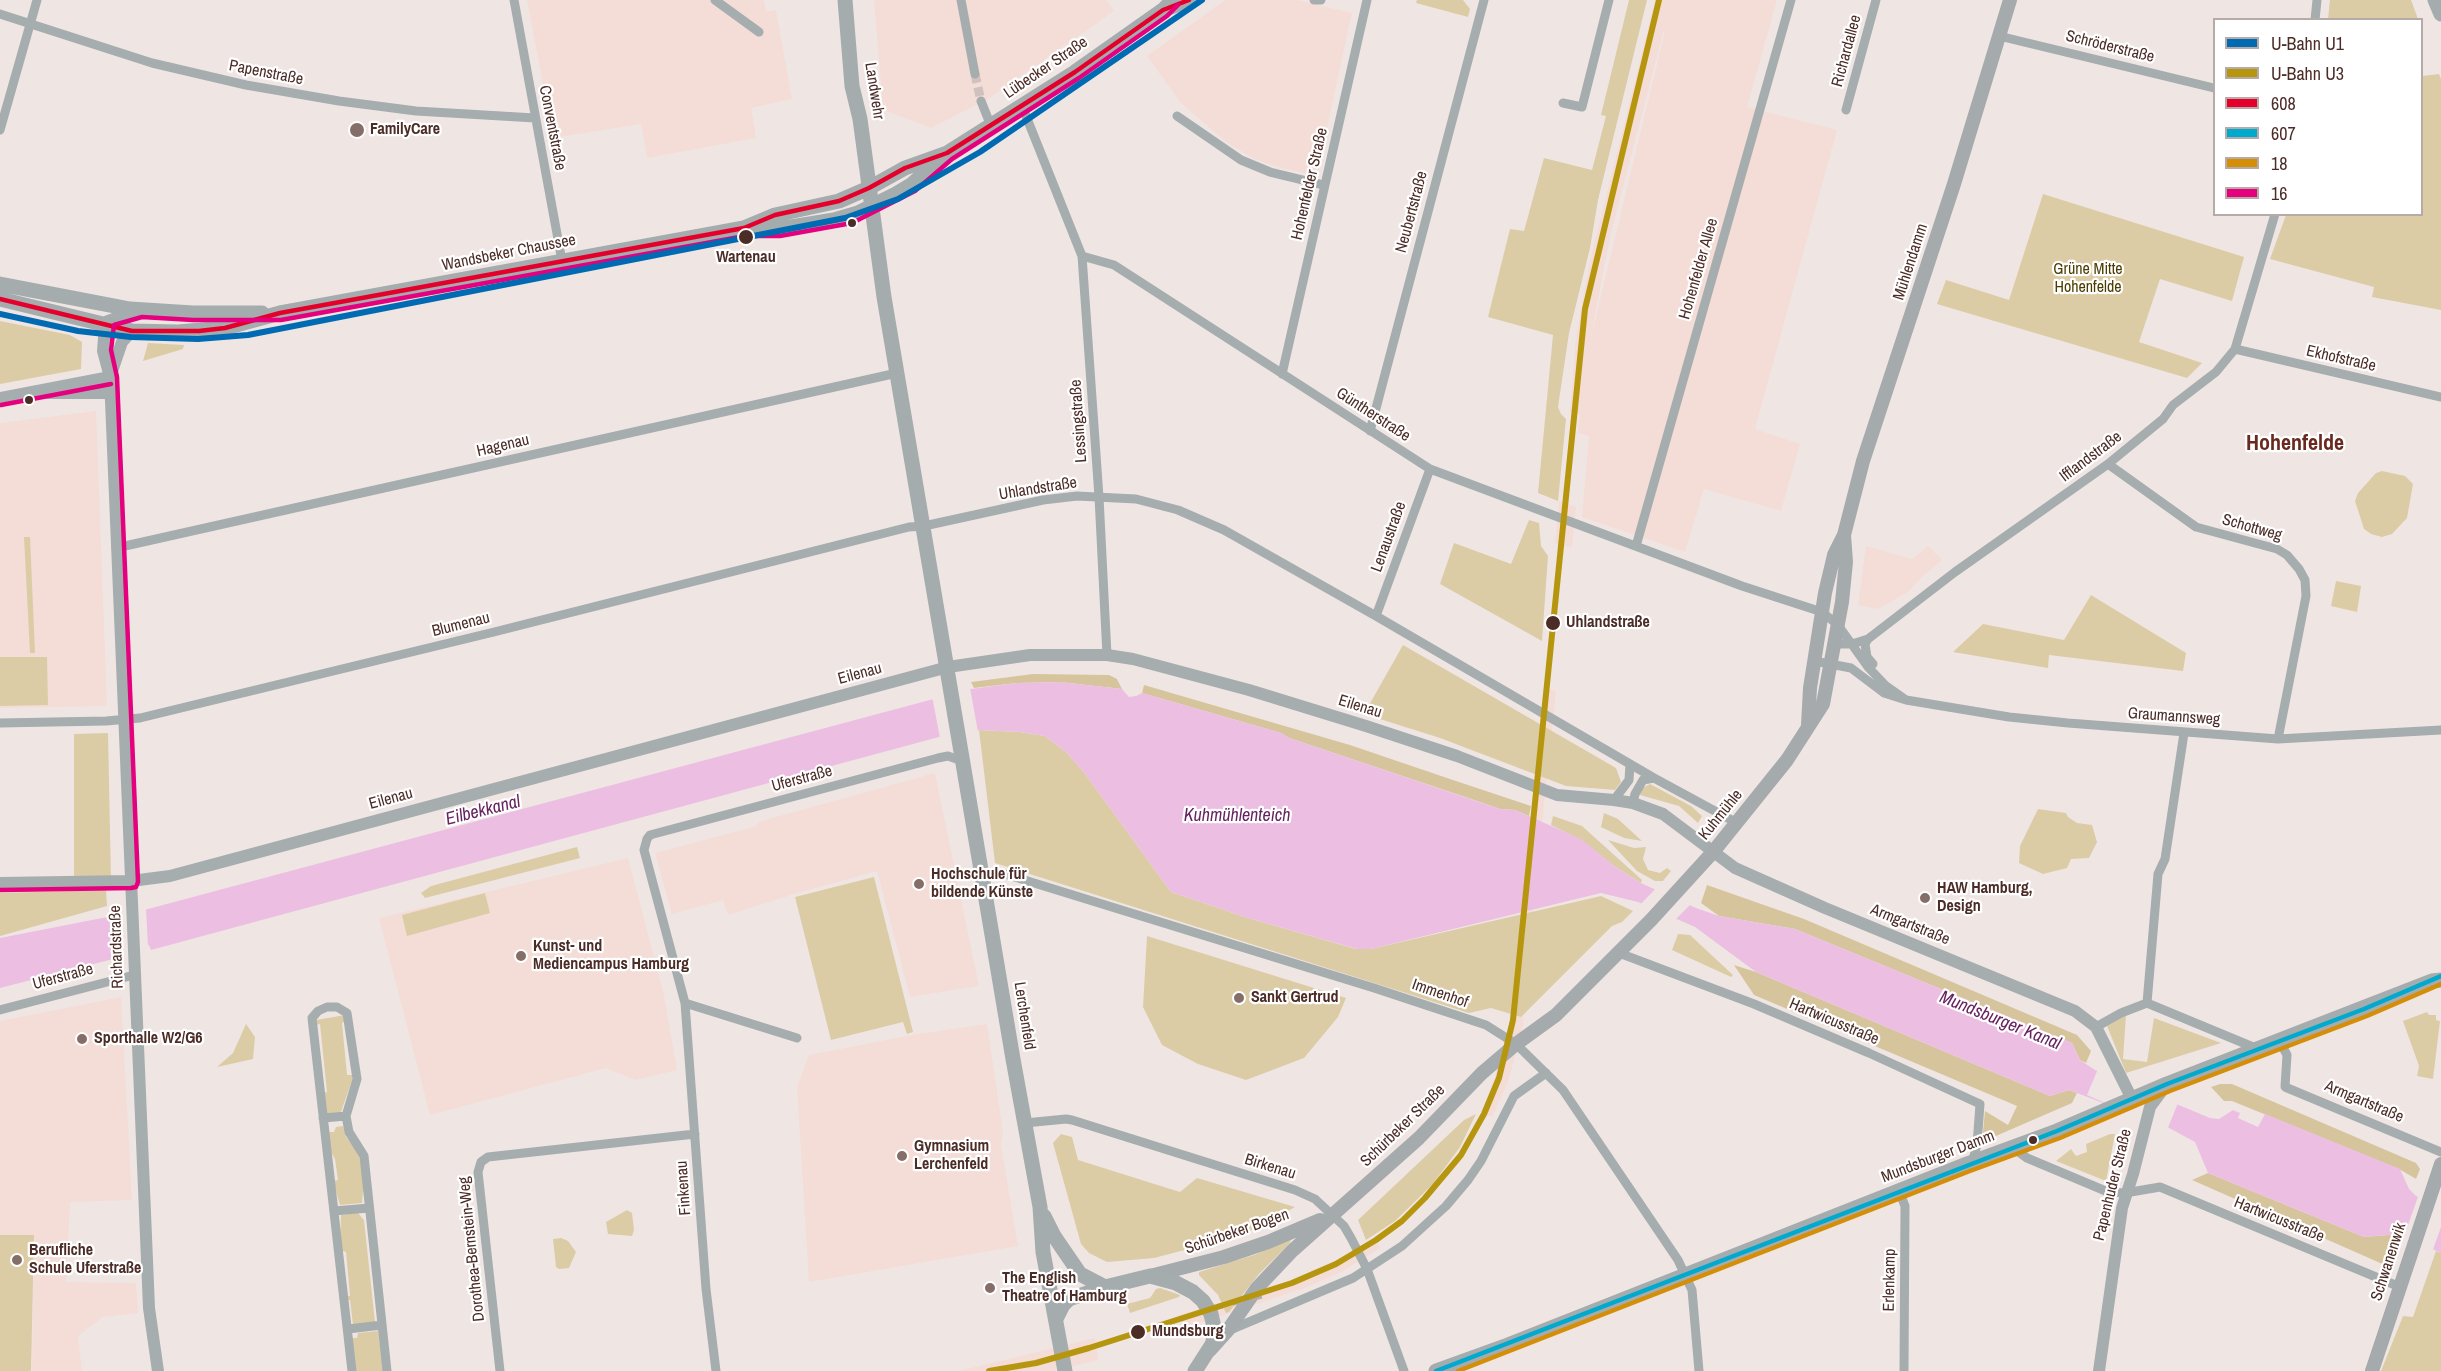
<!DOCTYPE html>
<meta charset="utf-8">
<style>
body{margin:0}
#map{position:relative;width:2441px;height:1371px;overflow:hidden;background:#efe6e4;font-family:"Archivo Narrow",sans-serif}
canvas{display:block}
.legend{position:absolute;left:2213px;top:18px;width:210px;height:198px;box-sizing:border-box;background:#fff;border:2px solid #b7aba8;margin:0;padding:8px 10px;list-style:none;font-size:18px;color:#4c2c26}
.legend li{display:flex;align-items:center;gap:12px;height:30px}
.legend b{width:30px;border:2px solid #b7aba8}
</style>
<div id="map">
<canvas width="2441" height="1371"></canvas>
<ul class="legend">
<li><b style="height:8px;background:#006ab3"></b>U-Bahn U1</li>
<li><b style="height:8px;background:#b7960f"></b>U-Bahn U3</li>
<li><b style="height:8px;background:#e4002b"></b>608</li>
<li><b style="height:8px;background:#00a9ce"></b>607</li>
<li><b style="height:8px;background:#d58e08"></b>18</li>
<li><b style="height:8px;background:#e5007d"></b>16</li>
</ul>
</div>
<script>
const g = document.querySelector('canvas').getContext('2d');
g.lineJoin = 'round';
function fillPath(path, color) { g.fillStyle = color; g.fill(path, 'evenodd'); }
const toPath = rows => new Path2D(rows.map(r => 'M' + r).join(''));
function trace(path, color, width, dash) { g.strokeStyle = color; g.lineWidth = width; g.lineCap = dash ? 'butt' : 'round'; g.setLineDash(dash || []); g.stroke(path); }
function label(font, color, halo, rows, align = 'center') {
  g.font = font + ' "Archivo Narrow",sans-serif'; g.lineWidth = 4.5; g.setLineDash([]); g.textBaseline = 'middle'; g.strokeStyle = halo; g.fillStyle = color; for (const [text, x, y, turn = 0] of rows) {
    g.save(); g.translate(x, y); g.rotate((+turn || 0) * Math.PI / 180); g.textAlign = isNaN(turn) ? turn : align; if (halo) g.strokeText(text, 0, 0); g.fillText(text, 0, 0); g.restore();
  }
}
fillPath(toPath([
 [527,0,764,0,766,12,776,10,792,99,751,108,756,138,647,158,641,124,553,138],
 [874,0,1106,0,1114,11,988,99,931,128,883,110],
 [1225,0,1297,0,1352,13,1318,168,1308,174,1274,166,1253,158,1226,142,1180,102,1147,56],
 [1655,0,1777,0,1747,107,1837,130,1755,429,1800,444,1781,511,1704,489,1685,552,1582,517,1589,436,1578,433,1580,414,1570,412,1576,337,1589,265],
 [1664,30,1665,31,1590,341,1610,237],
 [96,411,107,706,0,708,0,423],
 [1559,501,1576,507,1572,548,1555,543],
 [1866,546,1912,559,1928,546,1942,560,1922,577,1908,592,1878,609,1858,605],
 [1544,686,1556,692,1524,993,1523,1026,1508,1082,1492,1117,1481,1112,1495,1077,1509,1023],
 [935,773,979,986,910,997,877,871,791,895,728,915,723,900,672,914,655,853,757,826,758,822],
 [628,858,664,995,677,1070,635,1080,606,1068,430,1115,379,918],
 [121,997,132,1200,70,1202,66,1282,136,1283,138,1313,103,1317,78,1336,82,1371,32,1371,34,1235,0,1235,0,1021],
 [987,1024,1003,1132,1001,1145,1018,1246,809,1282,797,1087,809,1055,917,1034],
 [1374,1238,1380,1248,1341,1272,1305,1288,1184,1328,1179,1315,1302,1277,1334,1261],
 [1095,1338,1098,1360,1053,1371,959,1371]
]), '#f4dcd7');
fillPath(toPath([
 [1417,0,1463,0,1470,9,1468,17,1416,3],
 [1629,0,1647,0,1598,200,1590,248,1569,333,1558,407,1561,414,1566,419,1558,501,1538,493,1553,335,1488,317,1510,229,1524,231,1544,158,1592,170,1606,116,1601,115],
 [2330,0,2411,0,2418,19,2328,19],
 [2439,74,2441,79,2441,310,2372,297,2374,287,2270,259,2286,215,2422,214,2422,76],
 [2043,194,2244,257,2232,301,2160,279,2139,342,2202,363,2187,378,1937,304,1946,280,2009,300],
 [0,321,70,335,82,342,81,369,0,384],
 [148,343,184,345,183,349,143,361],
 [2382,471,2405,476,2413,484,2407,518,2392,534,2382,537,2371,534,2364,529,2355,501,2358,493,2376,473],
 [1529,520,1539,523,1541,546,1548,556,1542,641,1440,584,1454,543,1511,564],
 [24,537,30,537,35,653,30,653],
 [2336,581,2361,586,2357,612,2331,606],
 [2091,595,2186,653,2183,671,2049,655,2048,668,1953,652,1983,624,2064,640],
 [1403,645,1616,768,1621,782,1615,790,1566,786,1440,738,1364,714],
 [0,657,47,657,48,705,0,706],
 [979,730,1020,732,1045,736,1066,752,1083,771,1171,892,1248,918,1356,949,1371,949,1601,896,1633,911,1622,922,1612,926,1521,1017,1491,1008,1469,1013,995,863],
 [108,733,111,879,74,879,74,734],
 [1650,784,1691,806,1702,816,1698,823,1679,806,1640,795,1641,789],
 [2038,809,2066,813,2068,817,2077,823,2092,825,2097,842,2089,858,2071,859,2067,868,2043,874,2019,863,2020,846],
 [1604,813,1618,819,1642,841,1624,838,1601,827],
 [1553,816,1582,826,1642,880,1641,883,1614,866,1581,840,1551,825],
 [1608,840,1634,848,1646,847,1643,859,1648,870,1660,873,1667,868,1671,871,1663,881,1655,881,1637,871],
 [577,847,580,858,425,898,421,893,431,886],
 [874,877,913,1032,907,1034,903,1022,831,1040,795,897],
 [106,890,107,906,0,936,0,893],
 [485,893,490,913,407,936,402,915],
 [1678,934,1690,935,1733,975,1731,977,1672,950],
 [1147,936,1346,998,1338,1017,1304,1058,1246,1080,1198,1064,1162,1045,1143,1007],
 [2427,1012,2429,1015,2436,1015,2436,1020,2440,1021,2433,1079,2417,1076,2419,1066,2403,1021],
 [345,1015,346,1021,342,1023,347,1075,352,1075,352,1080,341,1112,326,1114,323,1093,327,1092,320,1024,316,1025,316,1020],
 [2126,1015,2123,1059,2147,1062,2154,1018,2221,1043,2126,1073,2107,1026],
 [246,1024,255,1037,253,1059,217,1067,233,1053],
 [1476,1114,1460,1147,1433,1184,1395,1221,1366,1240,1358,1220,1464,1120],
 [343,1126,346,1137,359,1154,364,1181,362,1203,340,1205,333,1181,338,1180,335,1159,330,1150,329,1132,334,1132,336,1127],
 [1061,1134,1072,1137,1078,1160,1180,1192,1197,1178,1295,1207,1258,1228,1219,1241,1154,1258,1107,1262,1089,1253,1081,1244,1053,1143],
 [2110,1134,2115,1134,2106,1181,2056,1161,2071,1149,2076,1156,2087,1152,2086,1144],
 [627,1210,632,1213,634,1230,632,1236,608,1234,606,1222],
 [358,1213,364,1220,375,1322,353,1325,350,1300,347,1300,347,1296,350,1296,346,1252,340,1250,341,1215],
 [0,1235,34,1235,31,1371,0,1371],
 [561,1238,568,1241,576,1252,569,1268,559,1269,556,1267,553,1239],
 [1291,1239,1290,1243,1259,1274,1229,1312,1226,1313,1218,1295,1199,1275,1199,1272,1254,1255],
 [2436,1251,2441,1253,2441,1371,2381,1371,2403,1316,2413,1317],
 [1160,1288,1180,1295,1179,1297,1130,1313,1127,1304,1150,1298,1156,1289],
 [378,1331,383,1371,356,1371,351,1338,357,1338,358,1333]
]), '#dccca5');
fillPath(toPath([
 [1033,674,1109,675,1117,679,1122,689,1060,682,1017,683,974,688,971,682],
 [1144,685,1350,745,1450,779,1531,806,1529,816,1515,810,1500,809,1480,802,1289,738,1281,733,1142,693],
 [1707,885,1804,919,2077,1035,2091,1051,2086,1063,2080,1060,2072,1043,1795,929,1719,916,1701,903],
 [1734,965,1756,972,2050,1096,2069,1090,2077,1093,2072,1103,1982,1142,1985,1111,2008,1125,2017,1106,1754,995],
 [2220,1084,2232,1084,2416,1163,2420,1169,2416,1179,2399,1169,2232,1101,2224,1101,2211,1087],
 [2208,1173,2364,1237,2400,1234,2387,1266,2192,1180]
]), '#d6c59c');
fillPath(toPath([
 [1060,682,1122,689,1129,697,1136,696,1142,693,1281,733,1289,738,1500,809,1515,810,1581,839,1614,866,1641,883,1696,908,1719,916,1795,929,2072,1043,2080,1060,2095,1070,2210,1118,2219,1119,2233,1110,2240,1113,2238,1118,2258,1127,2265,1114,2400,1169,2409,1189,2416,1196,2441,1205,2441,1253,2400,1234,2364,1237,2208,1173,2195,1142,2169,1128,2069,1090,2050,1096,1756,972,1695,927,1638,902,1601,893,1371,949,1357,949,1248,918,1171,892,1083,771,1066,752,1045,736,1020,732,979,730,939,737,151,950,149,945,118,951,117,958,0,988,0,938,148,909,971,689,1017,683]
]), '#ecbfe2');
fillPath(toPath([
 [970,688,978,732,940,738,932,696],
 [1657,887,1692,903,1674,921,1639,906],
 [146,908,148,947,120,951,117,912],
 [2098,1069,2178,1103,2167,1130,2087,1095],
 [2419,1194,2441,1202,2441,1227,2432,1252,2403,1239]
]), '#efe6e4');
trace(toPath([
 [975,74,981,101]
]), '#cec1be', 9, [9, 4.5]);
trace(toPath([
 [514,0,562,261],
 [715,0,759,32],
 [961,0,975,74],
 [1314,0,1321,0],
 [0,14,152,63,246,85,339,101,416,111,535,118],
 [2315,20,2317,0],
 [1999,36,2214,88],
 [981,101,991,126],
 [1563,103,1582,107,1609,0],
 [1022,106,1082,256,1099,497,1107,655],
 [1846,110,1876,0],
 [1177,116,1241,160,1270,172,1324,185],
 [0,130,37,0],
 [1082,256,1114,265,1430,469,1742,586,1822,612,1838,625,1868,667,1886,686,1906,700],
 [2235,349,2441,397],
 [1282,374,1367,0],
 [1370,431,1484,0],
 [2108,464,2196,527,2277,549,2287,555,2299,569,2305,580,2306,596,2278,739],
 [1636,546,1791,0],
 [116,548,897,373],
 [1376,616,1430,469],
 [1868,639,1865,644,1867,657,1873,664],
 [1835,644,1852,644,1868,639,1955,572,2108,464,2163,419,2173,405,2216,372,2235,349,2275,214],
 [1814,661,1851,668,1884,693,1906,700,2009,717,2068,723,2278,739,2441,730],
 [0,723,106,721,140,718,494,632,909,527,924,526,1043,500,1077,496,1136,499,1178,510,1224,530,1376,616,1654,778,1737,823],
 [1614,800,1629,780,1630,764],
 [1633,803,1635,794,1643,780,1654,778],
 [982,876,1005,874,1374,988,1486,1025,1516,1044,1563,1090,1678,1260,1692,1290,1699,1371],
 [1619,953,1754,1004,1869,1053,1980,1104,1977,1145,1972,1163],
 [685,1003,797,1038],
 [2147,1003,2158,874,2165,859,2184,733],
 [0,1010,134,975],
 [2096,1027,2121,1013,2147,1003,2258,1049],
 [2280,1042,2287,1055,2285,1087,2441,1152],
 [323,1118,346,1116],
 [1025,1123,1066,1119,1072,1120,1295,1190,1315,1199,1344,1226,1351,1238,1367,1269,1404,1371],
 [2012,1147,2027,1158,2108,1192,2125,1193,2160,1187,2400,1287],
 [1899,1191,1905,1206,1904,1371],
 [334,1211,369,1208],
 [348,1329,382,1325],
 [1230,1330,1353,1278,1402,1246,1446,1206,1468,1180,1481,1161,1514,1096,1546,1073],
 [352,1371,312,1018,318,1011,327,1007,337,1007,347,1013,357,1079,346,1116,349,1132,364,1156,387,1371],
 [500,1371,478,1172,481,1162,488,1157,695,1134],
 [716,1371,706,1289,685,1003,644,850,647,839,650,835,938,758,948,756,962,761]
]), '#a6adae', 9);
trace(toPath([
 [137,311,108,321,105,325,103,351,110,377,149,1308,158,1371],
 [110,377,122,342,132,331],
 [48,393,110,393],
 [0,398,110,377],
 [0,883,131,881,170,876,948,667,1030,655,1107,655,1133,659,1249,690,1366,726,1457,756,1557,795,1614,800,1633,803,1663,814,1735,868,1825,908,2075,1011,2096,1027,2132,1099],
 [2099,1371,2122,1208,2133,1174,2150,1107,2167,1084]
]), '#a6adae', 12);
trace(toPath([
 [1808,725,1810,688,1825,593,1834,555,1844,535,1863,461,1954,184,2010,0],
 [1150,1276,1224,1257,1268,1242,1320,1220],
 [1210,1350,1228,1330,1257,1288,1292,1251,1419,1138,1482,1073,1516,1044,1556,1015,1651,920,1713,852,1787,760,1823,704,1842,602,1846,562,1844,535],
 [2372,1371,2441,1164]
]), '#a5abad', 14);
trace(toPath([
 [845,0,852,86,860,119,884,297,1013,1059,1040,1207,1043,1252,1065,1371],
 [2435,0,2441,14],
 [1166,9,1189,0],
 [750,228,779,229,834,220,858,213,896,194,911,185,947,153,1075,72,1163,10,1173,0],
 [0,284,130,309,193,313,262,313],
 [0,299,132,331,178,332,225,328,280,313,744,228,775,215,839,201,869,188,905,168,947,153],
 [1044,1216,1054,1236,1080,1274,1105,1287],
 [1056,1319,1063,1305,1069,1299,1105,1287,1150,1276,1176,1283,1193,1292,1203,1301,1211,1314,1214,1327,1213,1343,1195,1371],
 [1436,1371,1508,1345,1967,1164,2057,1131,2167,1084,2432,981,2441,980]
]), '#a5acae', 15);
trace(toPath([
 [1194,1314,1270,1295]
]), '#afadad', 3, [10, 10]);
trace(toPath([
 [0,299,132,331,199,331,225,328,280,313,744,228,775,215,839,201,869,188,905,168,947,153,1075,72,1163,10,1189,0]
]), '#e4002b', 4.5);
trace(toPath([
 [1436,1371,2057,1131,2167,1084,2364,1009,2441,976]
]), '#00a9ce', 4.5);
trace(toPath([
 [1458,1371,1970,1171,2060,1138,2170,1091,2367,1016,2441,984]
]), '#d58e08', 4.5);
trace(toPath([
 [1,405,111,384],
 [0,890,131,888,136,887,138,882,117,377,111,350,114,325,142,317,193,320,281,320,745,236,780,236,852,223,915,191,952,159,1079,78,1167,16,1178,5]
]), '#e5007d', 4.5);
trace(toPath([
 [0,314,78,331,131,337,198,339,248,335,845,218,898,199,980,152,1202,0]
]), '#006ab3', 6);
trace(toPath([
 [989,1371,1036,1363,1089,1348,1292,1283,1336,1264,1376,1240,1402,1221,1425,1198,1461,1155,1484,1114,1499,1078,1513,1020,1585,309,1659,0]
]), '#b7960f', 6);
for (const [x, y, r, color] of [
 [357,130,8,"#856d68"],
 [852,223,5,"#4c2c26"],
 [746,237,8,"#4c2c26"],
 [29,400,5,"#4c2c26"],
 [1553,623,8,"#4c2c26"],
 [919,884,6,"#856d68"],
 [1925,898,6,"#856d68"],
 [521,956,6,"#856d68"],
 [1239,998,6,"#856d68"],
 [82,1039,6,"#856d68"],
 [2033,1140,5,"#4c2c26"],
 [902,1156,6,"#856d68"],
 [17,1260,6,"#856d68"],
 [990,1288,6,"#856d68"],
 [1138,1332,8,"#4c2c26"]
]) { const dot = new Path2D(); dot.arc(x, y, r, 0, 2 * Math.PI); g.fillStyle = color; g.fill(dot); trace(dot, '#fff', 2); }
label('16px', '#4c2c26', '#fff', [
 ["Schröderstraße",2110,47,14],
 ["Richardallee",1847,51,-75],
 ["Lübecker Straße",1046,68,-34],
 ["Papenstraße",266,73,11],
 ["Landwehr",874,91,81],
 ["Conventstraße",552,128,79],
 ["Hohenfelder Straße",1310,184,-77],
 ["Neubertstraße",1412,212,-75],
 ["Wandsbeker Chaussee",509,253,-11],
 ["Mühlendamm",1911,262,-72],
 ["Hohenfelder Allee",1699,269,-74],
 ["Ekhofstraße",2341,359,13],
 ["Güntherstraße",1373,415,33],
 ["Lessingstraße",1079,421,-94],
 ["Hagenau",503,446,-13],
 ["Ifflandstraße",2091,457,-37],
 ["Uhlandstraße",1038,489,-9],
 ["Schottweg",2252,528,16],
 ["Lenaustraße",1389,537,-70],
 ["Blumenau",461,625,-14],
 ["Eilenau",860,674,-15],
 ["Eilenau",1360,707,17],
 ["Graumannsweg",2174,717,4],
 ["Uferstraße",802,779,-15],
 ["Eilenau",391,799,-15],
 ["Kuhmühle",1721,815,-51],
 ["Armgartstraße",1910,925,22],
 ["Richardstraße",117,947,-92],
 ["Uferstraße",63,977,-15],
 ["Immenhof",1440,994,19],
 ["Lerchenfeld",1024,1016,81],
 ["Hartwicusstraße",1834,1022,23],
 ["Armgartstraße",2364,1102,23],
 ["Schürbeker Straße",1403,1126,-44],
 ["Mundsburger Damm",1938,1157,-21],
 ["Birkenau",1270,1167,17],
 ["Papenhuder Straße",2113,1185,-76],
 ["Finkenau",684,1188,-94],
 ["Hartwicusstraße",2279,1220,22],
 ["Schürbeker Bogen",1237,1232,-19],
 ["Dorothea-Bernstein-Weg",472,1249,-96],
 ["Schwanenwik",2389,1262,-72],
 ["Erlenkamp",1890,1280,-89]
]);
label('bold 16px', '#4c2c26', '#fff', [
 ["FamilyCare",370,130],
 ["Hochschule für",931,875],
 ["bildende Künste",931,893],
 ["HAW Hamburg,",1937,889],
 ["Design",1937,907],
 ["Kunst- und",533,947],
 ["Mediencampus Hamburg",533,965],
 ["Sankt Gertrud",1251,998],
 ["Sporthalle W2/G6",94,1039],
 ["Gymnasium",914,1147],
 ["Lerchenfeld",914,1165],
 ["Berufliche",29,1251],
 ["Schule Uferstraße",29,1269],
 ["The English",1002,1279],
 ["Theatre of Hamburg",1002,1297]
], 'left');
label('bold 16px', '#4c2c26', '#fff', [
 ["Wartenau",746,258,"center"],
 ["Uhlandstraße",1566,623],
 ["Mundsburg",1152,1332]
], 'left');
label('16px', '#4c3c00', '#fff', [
 ["Grüne Mitte",2088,270],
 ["Hohenfelde",2088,288]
]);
label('italic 18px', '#672260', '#fff', [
 ["Eilbekkanal",483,811,-14],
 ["Kuhmühlenteich",1237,816],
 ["Mundsburger Kanal",2000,1021,22]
]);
label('bold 22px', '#6a291e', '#fff', [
 ["Hohenfelde",2295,444]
]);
</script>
